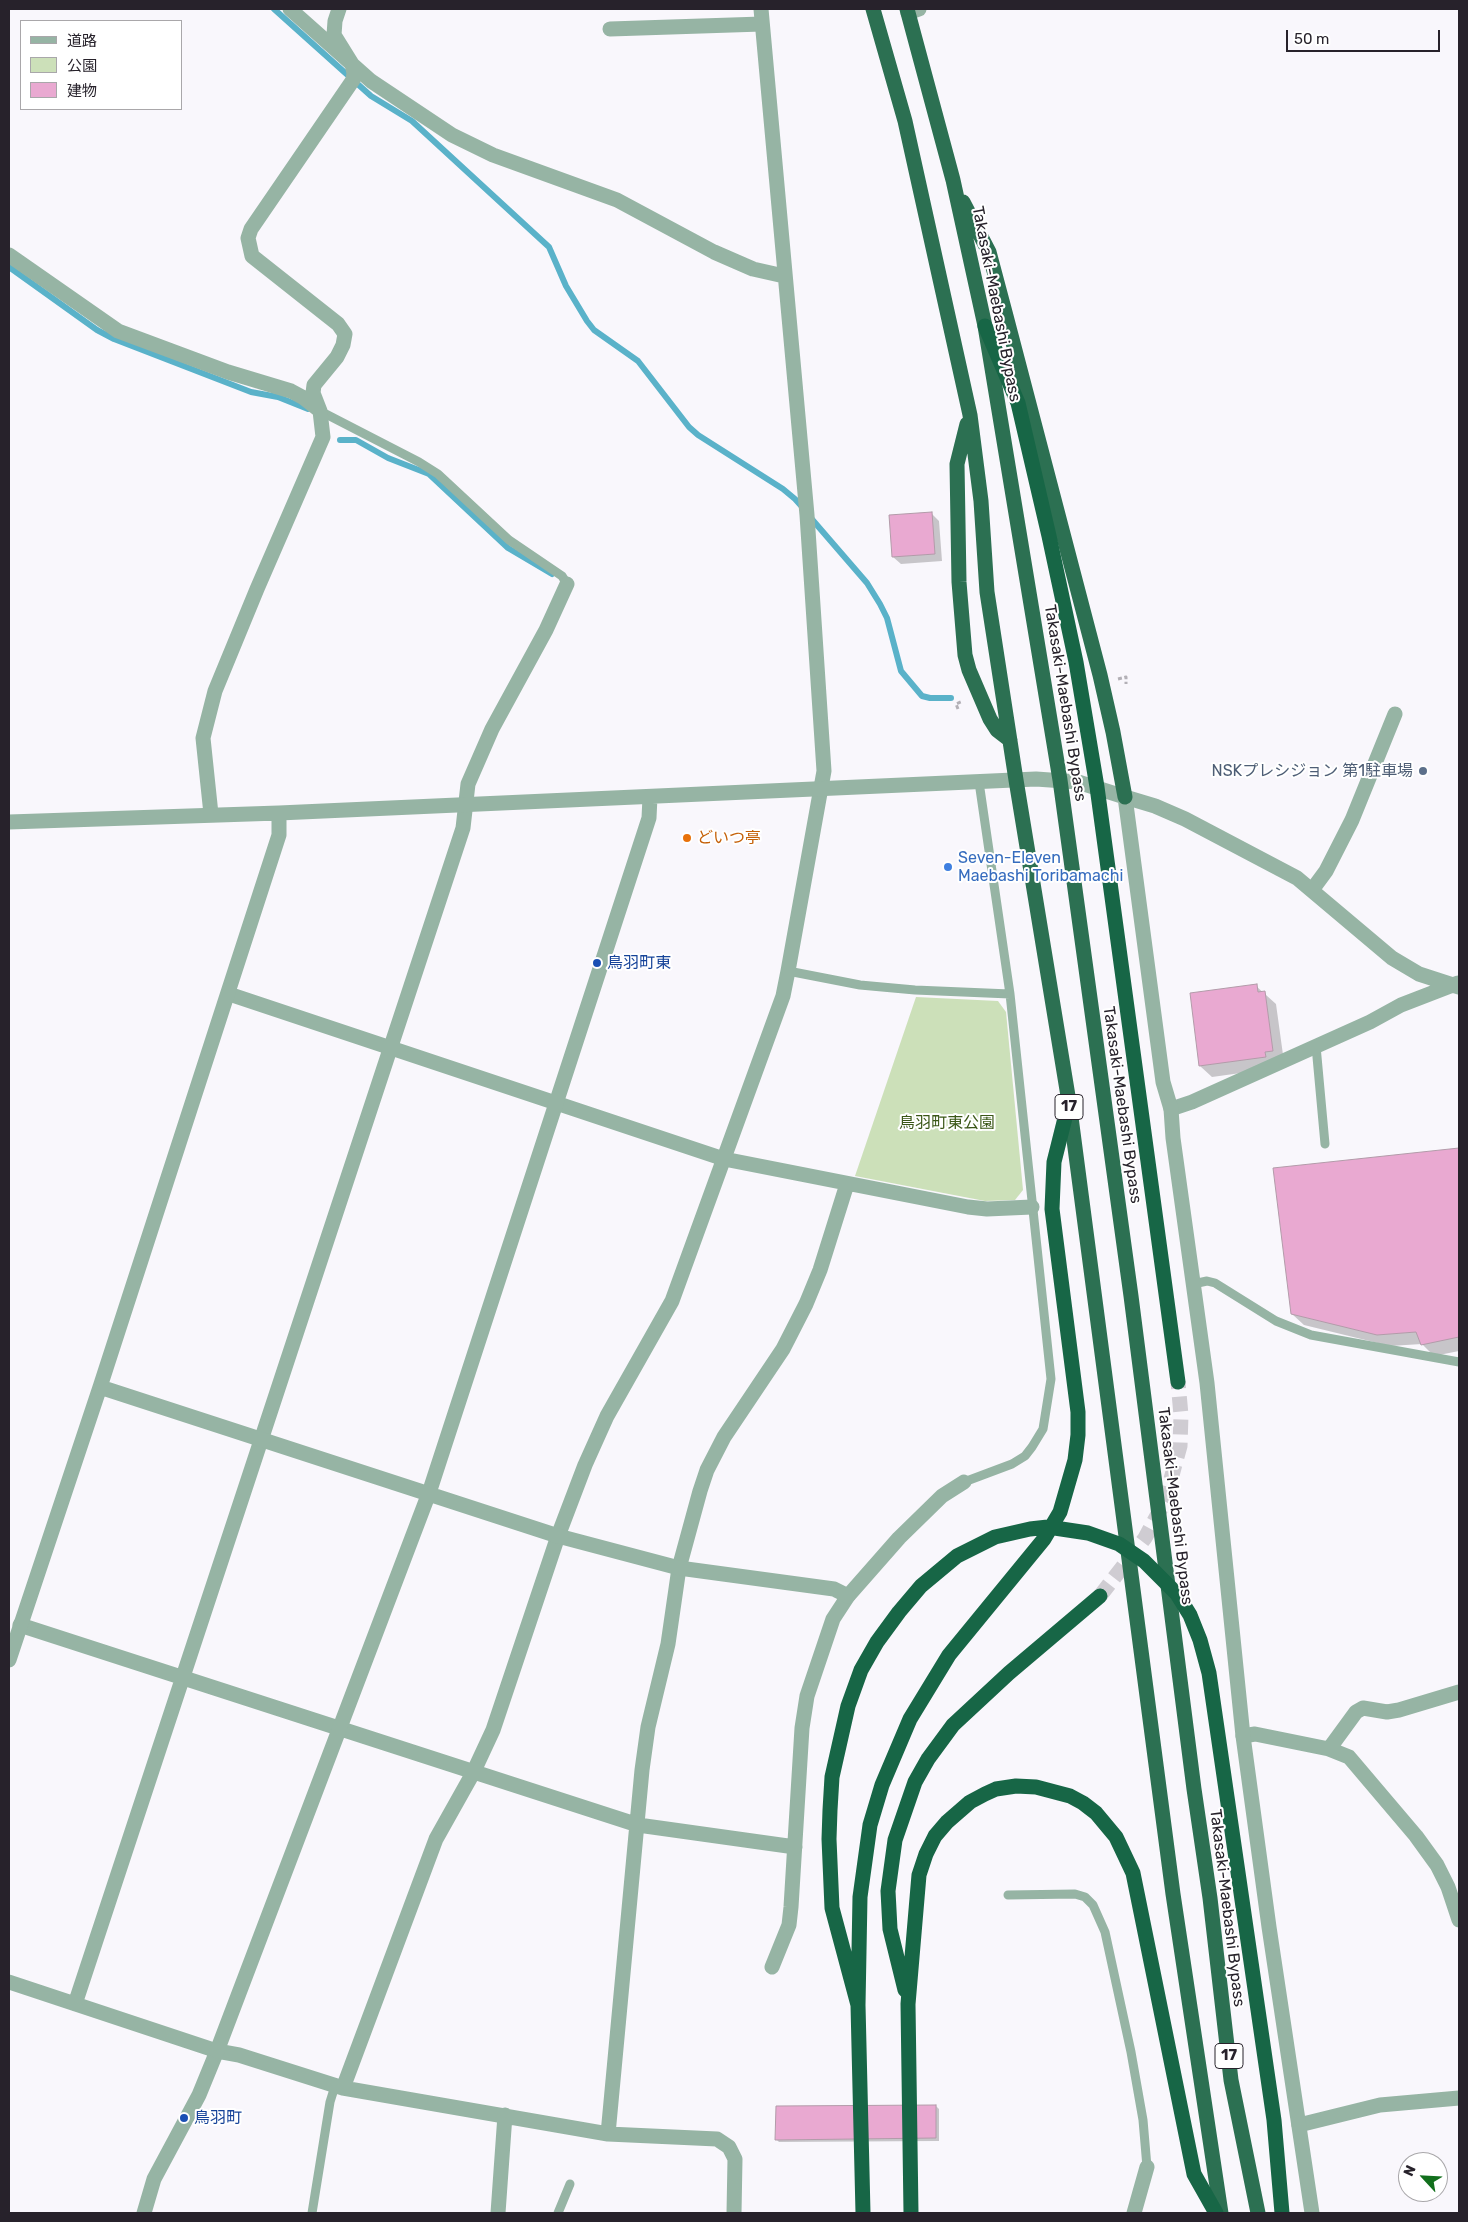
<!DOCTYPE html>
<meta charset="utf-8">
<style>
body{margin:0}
#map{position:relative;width:1468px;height:2222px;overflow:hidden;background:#f9f7fc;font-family:Rubik,"Noto Sans JP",sans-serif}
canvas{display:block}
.frame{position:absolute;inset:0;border:10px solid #27222b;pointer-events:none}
.legend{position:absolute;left:20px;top:20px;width:162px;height:90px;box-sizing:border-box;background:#fff;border:1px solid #a9a7aa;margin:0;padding:6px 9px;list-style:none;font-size:15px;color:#27222b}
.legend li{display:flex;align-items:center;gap:10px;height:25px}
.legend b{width:25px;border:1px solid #a9a7aa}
.north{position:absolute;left:1398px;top:2152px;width:50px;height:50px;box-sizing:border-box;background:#fff;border:1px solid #a9a7aa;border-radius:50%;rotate:295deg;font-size:14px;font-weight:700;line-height:20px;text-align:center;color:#27222b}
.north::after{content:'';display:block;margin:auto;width:18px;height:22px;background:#126f1d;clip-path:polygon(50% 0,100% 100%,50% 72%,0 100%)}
.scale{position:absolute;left:1286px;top:30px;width:154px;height:22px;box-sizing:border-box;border:2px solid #27222b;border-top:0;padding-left:6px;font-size:15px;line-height:18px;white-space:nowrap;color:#27222b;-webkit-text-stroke:4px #fff;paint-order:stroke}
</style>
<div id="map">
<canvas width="1468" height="2222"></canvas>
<div class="frame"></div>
<ul class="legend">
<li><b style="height:6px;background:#96b4a4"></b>道路</li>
<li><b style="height:14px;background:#cce0b9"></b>公園</li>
<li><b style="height:14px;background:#e9a9d1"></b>建物</li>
</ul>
<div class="north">N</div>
<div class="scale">50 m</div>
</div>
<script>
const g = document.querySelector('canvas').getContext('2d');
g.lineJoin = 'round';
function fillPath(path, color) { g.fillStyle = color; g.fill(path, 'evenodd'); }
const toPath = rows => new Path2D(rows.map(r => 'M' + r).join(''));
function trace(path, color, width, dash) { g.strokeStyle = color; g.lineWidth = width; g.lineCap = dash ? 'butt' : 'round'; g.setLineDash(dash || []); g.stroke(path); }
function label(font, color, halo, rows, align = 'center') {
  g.font = font + ' Rubik,"Noto Sans JP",sans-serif'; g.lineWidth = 4; g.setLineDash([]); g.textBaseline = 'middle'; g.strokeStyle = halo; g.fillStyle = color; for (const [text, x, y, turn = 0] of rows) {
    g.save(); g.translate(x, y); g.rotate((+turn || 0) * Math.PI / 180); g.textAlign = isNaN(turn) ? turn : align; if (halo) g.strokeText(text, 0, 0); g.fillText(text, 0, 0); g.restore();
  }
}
fillPath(toPath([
 [916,997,998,1001,1006,1012,1023,1190,1015,1200,985,1201,855,1176]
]), '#cce0b9');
fillPath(toPath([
 [932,514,939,521,942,561,901,564,893,557],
 [1256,986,1276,1004,1284,1062,1277,1068,1212,1077,1200,1066],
 [1459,1149,1459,1351,1434,1356,1422,1344,1390,1346,1304,1325,1292,1314,1275,1170],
 [936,2106,939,2109,939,2141,779,2142,776,2139]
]), '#0003');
trace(toPath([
 [274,9,371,96,412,121,549,247,566,286,587,321,594,330,638,361,689,427,698,435,783,489,795,499,804,509],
 [9,267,97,330,114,339,251,392,278,397,308,409],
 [340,440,356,440,388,458,429,474,508,548,552,574],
 [810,517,867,583,880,604,887,618,901,671,922,696,930,698,951,698]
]), '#5ab2c9', 6);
const building = toPath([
 [932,512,935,554,892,557,889,515,932,512],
 [1257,984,1258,992,1265,991,1273,1051,1265,1052,1266,1057,1199,1066,1190,993,1257,984],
 [1459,1148,1459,1337,1421,1345,1416,1332,1377,1335,1291,1314,1273,1168,1459,1148],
 [936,2105,936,2138,775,2140,776,2106,936,2105]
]);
fillPath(building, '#e9a9d1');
trace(building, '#b29ba9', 1);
trace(toPath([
 [1100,1596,1145,1538,1165,1501,1180,1446,1181,1415,1178,1382]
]), '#cfccd2', 15, [15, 8]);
trace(toPath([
 [1118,679,1126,677,1126,684],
 [958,709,956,704,963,701]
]), '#b3b0b6', 3, [4, 2.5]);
trace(toPath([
 [320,411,419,462,438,474,509,540,562,576,567,584],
 [788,971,860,985,915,990,1010,994],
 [1316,1046,1325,1144],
 [1193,1284,1207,1281,1215,1283,1276,1321,1311,1335,1459,1362],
 [964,1482,1012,1464,1025,1456,1032,1447,1043,1429,1051,1379,1010,994,979,782],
 [1008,1895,1075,1894,1085,1897,1093,1905,1105,1932,1131,2052,1143,2120,1147,2167],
 [312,2213,330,2102,335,2086],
 [558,2213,570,2184]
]), '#96b4a4', 9);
trace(toPath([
 [290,9,371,81,452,135,493,155,617,200,714,252,753,269,784,276],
 [610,29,762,24],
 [9,255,118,331,228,372,291,391,304,398,318,409],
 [1125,797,1155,806,1185,819,1297,878,1392,958,1419,974,1459,987],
 [211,814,203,738,215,691,257,589,323,437,320,411,313,393,314,385,337,357,343,345,345,334,338,324,252,256,248,238,251,229,353,80,354,73,352,64,334,35,335,21,339,9],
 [1312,890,1326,871,1352,820,1395,714],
 [229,994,724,1159,968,1207,987,1209,1032,1207],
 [1171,1109,1192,1102,1370,1022,1401,1005,1458,983],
 [20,1625,638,1825,795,1847],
 [1243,1736,1255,1734,1329,1749,1349,1757,1416,1836,1437,1865,1448,1887,1459,1920],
 [1329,1749,1356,1712,1363,1708,1387,1712,1399,1710,1459,1692],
 [772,1967,789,1925,791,1907,802,1728,807,1696,833,1619,848,1596,899,1538,942,1496,964,1482],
 [9,1982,217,2051,239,2055,343,2088,608,2134,717,2139,729,2147,735,2159,734,2213],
 [75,2004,463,828,468,784,492,729,546,630,567,584],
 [343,2088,436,1839,473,1773,493,1730,558,1536,585,1465,607,1416,672,1301,783,996,788,971,824,771,807,515,761,9],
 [1299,2125,1380,2105,1459,2098],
 [608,2134,642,1770,648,1727,668,1644,679,1568,700,1491,707,1470,724,1437,783,1349,806,1304,820,1270,847,1184],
 [144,2213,154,2179,199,2095,217,2051],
 [498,2213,505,2115],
 [1134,2213,1147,2167]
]), '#96b4a4', 15);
trace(toPath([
 [908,13,919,9],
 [9,822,279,813,1036,779,1078,782,1125,797,1163,1082,1171,1109,1173,1138,1207,1383,1243,1736,1269,1927,1312,2213],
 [100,1387,558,1536,679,1568,834,1589,848,1596],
 [9,1660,100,1387,279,835,279,813],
 [217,2051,429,1493,649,818,650,797]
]), '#96b4a4', 15);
trace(toPath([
 [873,9,905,121,970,415,981,501,987,592,1016,780,1069,1102,1173,1894,1221,2213],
 [907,9,953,180,985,326,1060,780,1131,1296,1194,1789,1210,1898,1231,2080,1258,2213],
 [963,202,989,252,1006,316,1100,675,1113,732,1125,797],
 [967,424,957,464,959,582,965,655,969,670,990,719,997,730,1010,740]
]), '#2c7052', 15);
trace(toPath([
 [985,326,1018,403,1049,536,1076,662,1097,787,1178,1382],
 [905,1990,890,1929,888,1891,895,1840,915,1782,928,1759,953,1725,1009,1673,1100,1596],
 [858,2005,832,1908,829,1839,830,1810,832,1777,848,1706,861,1670,877,1642,899,1612,921,1586,957,1556,995,1537,1030,1529,1048,1527,1088,1533,1119,1544,1144,1561,1177,1594,1190,1615,1200,1640,1209,1673,1274,2120,1282,2213],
 [863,2213,858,2005,860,1897,870,1825,882,1785,910,1719,949,1655,1044,1539,1060,1512,1075,1460,1078,1435,1078,1412,1052,1209,1054,1162,1069,1102],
 [911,2213,908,2004,919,1875,926,1854,935,1836,947,1822,970,1802,985,1794,996,1789,1016,1786,1036,1787,1070,1796,1083,1803,1096,1813,1116,1837,1133,1873,1194,2174,1216,2213]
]), '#176646', 15);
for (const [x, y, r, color] of [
 [1423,771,5,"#5c6f8a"],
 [687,838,5,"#e8710a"],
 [948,867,5,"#3f7fe0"],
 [597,963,5,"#1a4fb4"],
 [184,2118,5,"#1a4fb4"]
]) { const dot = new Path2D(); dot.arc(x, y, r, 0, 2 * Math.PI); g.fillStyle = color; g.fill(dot); trace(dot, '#fff', 2); }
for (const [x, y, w] of [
 [1069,1107,28],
 [1229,2056,28]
]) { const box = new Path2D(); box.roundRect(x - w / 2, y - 12.5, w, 25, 4); g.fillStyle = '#fff'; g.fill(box); trace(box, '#27222b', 1); }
label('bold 15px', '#27222b', null, [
 ["17",1069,1107],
 ["17",1229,2056]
]);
label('16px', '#27222b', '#fff', [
 ["Takasaki-Maebashi Bypass",996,304,79],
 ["Takasaki-Maebashi Bypass",1065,703,81],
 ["Takasaki-Maebashi Bypass",1122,1105,82],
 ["Takasaki-Maebashi Bypass",1175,1506,83],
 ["Takasaki-Maebashi Bypass",1227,1908,83]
]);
label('16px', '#4e5e75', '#fff', [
 ["NSKプレシジョン 第1駐車場",1413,771]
], 'right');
label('16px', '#c56008', '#fff', [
 ["どいつ亭",697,838]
], 'left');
label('16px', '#366cbe', '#fff', [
 ["Seven-Eleven",958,858],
 ["Maebashi Toribamachi",958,876]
], 'left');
label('16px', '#164399', '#fff', [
 ["鳥羽町東",607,963],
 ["鳥羽町",194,2118]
], 'left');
label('16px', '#3a5717', '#fff', [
 ["鳥羽町東公園",947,1123]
]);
</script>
